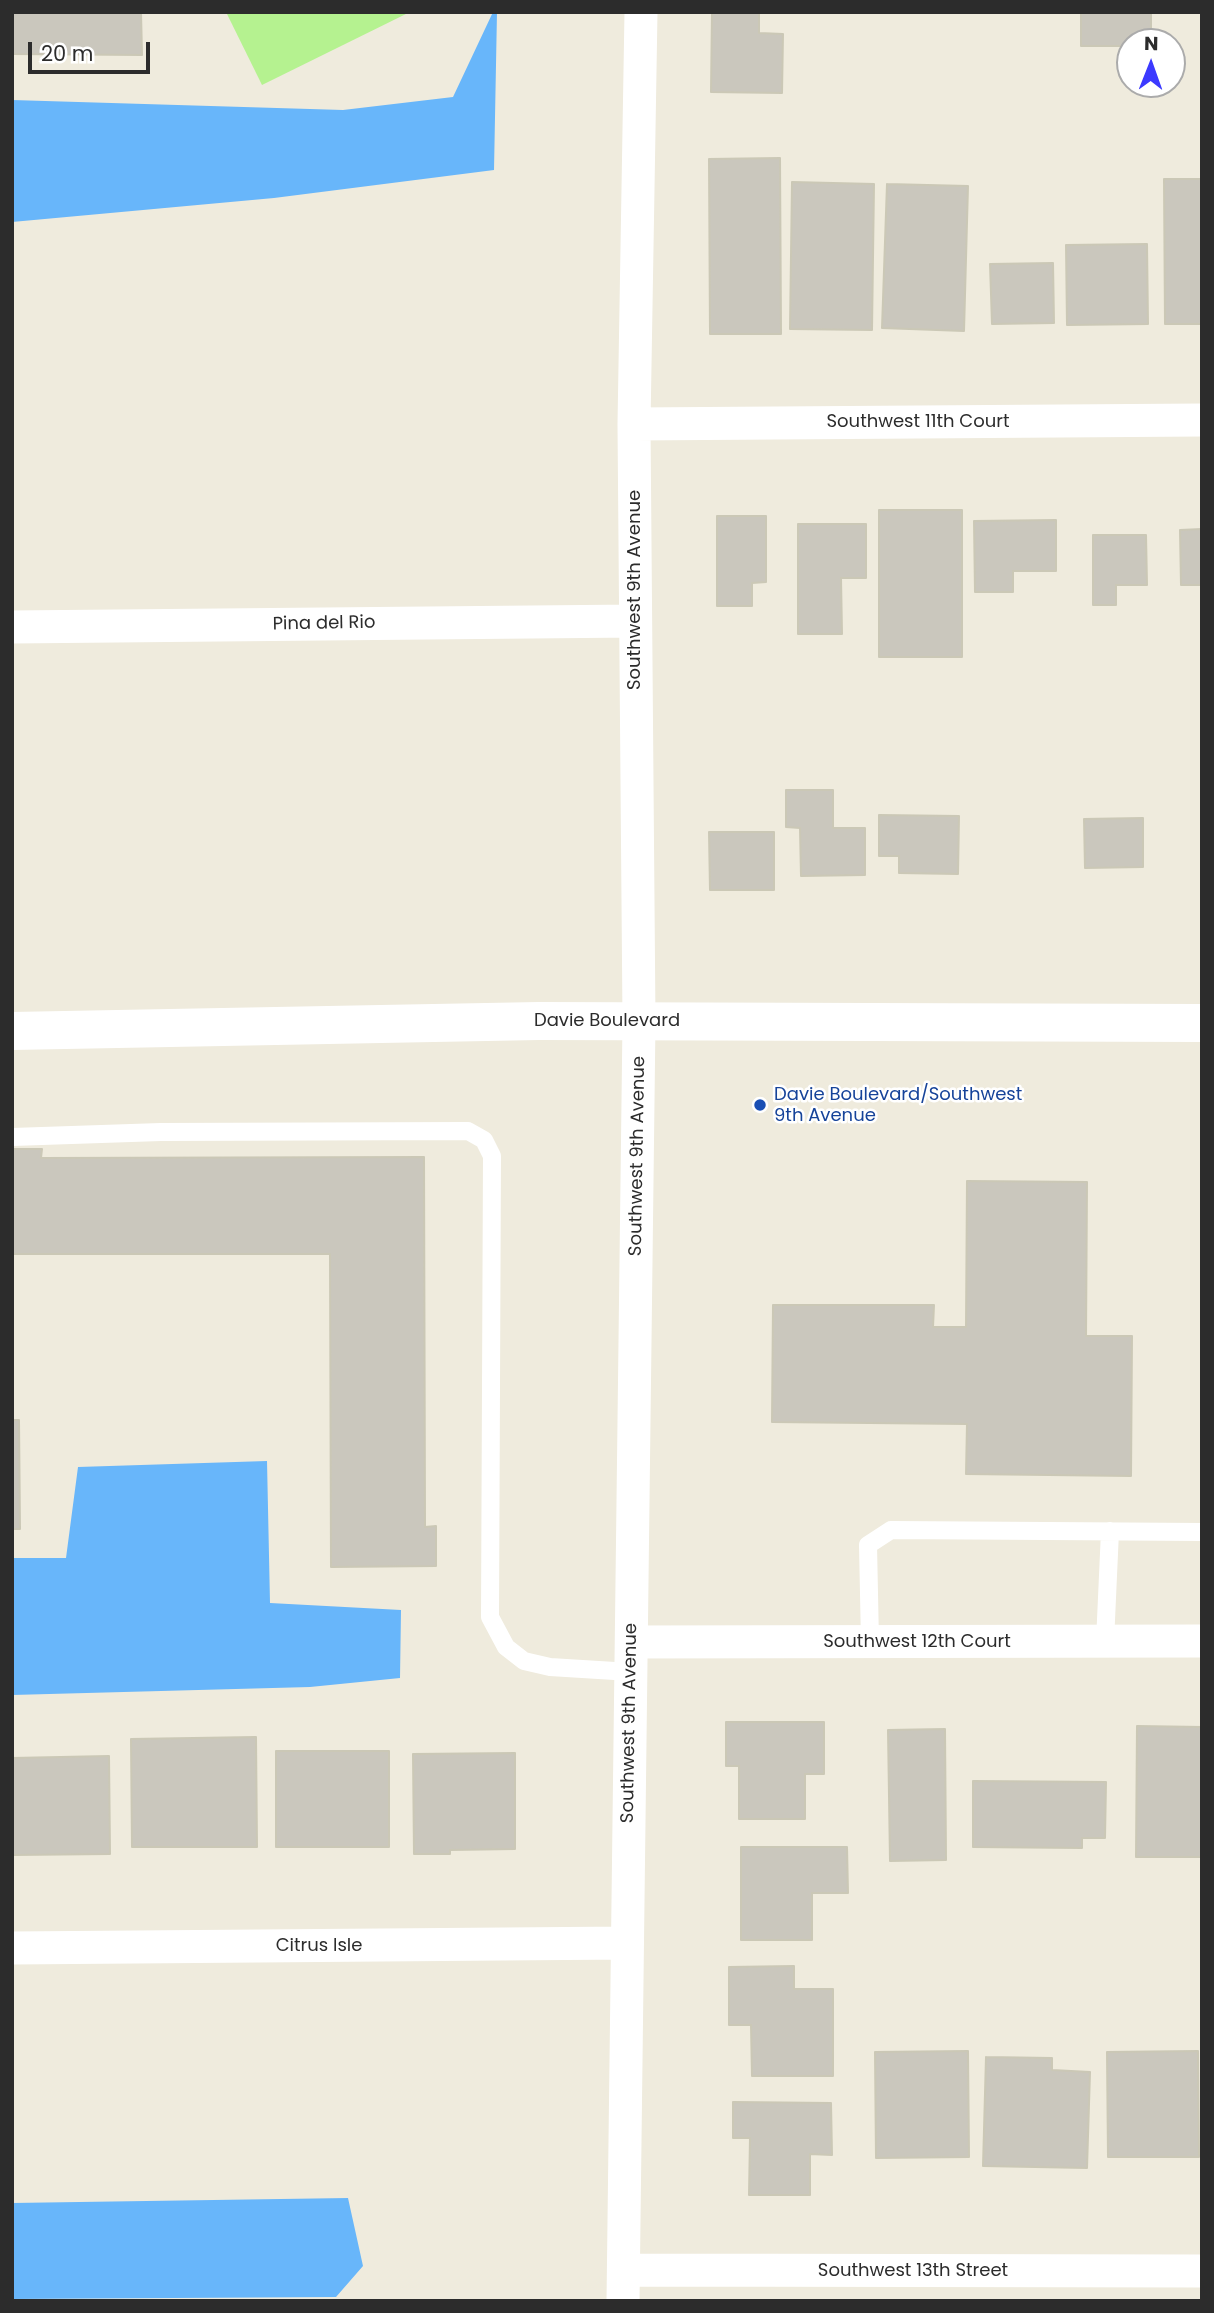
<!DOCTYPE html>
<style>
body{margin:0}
#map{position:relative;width:1214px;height:2313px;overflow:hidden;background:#efebdd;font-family:Poppins,sans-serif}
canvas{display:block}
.frame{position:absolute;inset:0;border:14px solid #2c2c2c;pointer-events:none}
.north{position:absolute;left:1116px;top:28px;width:70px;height:70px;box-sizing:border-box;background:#fff;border:2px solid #ababab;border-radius:50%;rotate:1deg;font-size:19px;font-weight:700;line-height:28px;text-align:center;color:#2c2c2c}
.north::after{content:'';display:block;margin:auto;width:24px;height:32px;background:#3c3aff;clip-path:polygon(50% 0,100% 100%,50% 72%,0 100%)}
.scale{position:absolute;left:28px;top:42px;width:122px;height:32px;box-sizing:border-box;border:4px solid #2c2c2c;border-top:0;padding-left:9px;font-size:21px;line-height:24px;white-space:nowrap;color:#2c2c2c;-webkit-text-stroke:5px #fff;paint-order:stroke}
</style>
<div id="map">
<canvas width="1214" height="2313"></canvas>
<div class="frame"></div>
<div class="north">N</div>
<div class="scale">20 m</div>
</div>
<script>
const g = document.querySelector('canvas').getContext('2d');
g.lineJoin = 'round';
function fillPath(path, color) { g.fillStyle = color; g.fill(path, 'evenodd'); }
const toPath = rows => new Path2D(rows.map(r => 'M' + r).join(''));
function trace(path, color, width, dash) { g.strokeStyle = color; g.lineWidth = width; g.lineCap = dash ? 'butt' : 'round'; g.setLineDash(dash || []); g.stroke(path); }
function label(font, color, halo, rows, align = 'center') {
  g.font = font + ' Poppins,sans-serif'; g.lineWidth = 5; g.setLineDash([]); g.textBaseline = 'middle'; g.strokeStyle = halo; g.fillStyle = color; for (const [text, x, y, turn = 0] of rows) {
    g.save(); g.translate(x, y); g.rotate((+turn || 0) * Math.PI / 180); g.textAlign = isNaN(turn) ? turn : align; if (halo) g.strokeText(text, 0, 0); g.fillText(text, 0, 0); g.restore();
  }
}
fillPath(toPath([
 [226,12,410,12,262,85]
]), '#b5f290');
fillPath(toPath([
 [493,12,497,12,494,170,274,198,12,222,12,100,343,110,453,97],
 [267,1461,270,1603,401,1610,400,1678,310,1687,12,1695,12,1558,66,1558,78,1467],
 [348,2198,363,2266,336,2297,12,2299,12,2203]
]), '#68b6fa');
const building = toPath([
 [12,12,141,12,142,55,12,54,12,12],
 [712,12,759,12,759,33,783,34,782,93,711,92,712,12],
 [1081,12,1151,12,1151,42,1130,42,1130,46,1081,46,1081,12],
 [780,158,781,334,710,334,709,159,780,158],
 [1164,179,1202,179,1202,324,1165,324,1164,179],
 [792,182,874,184,872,330,790,329,792,182],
 [887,184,968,186,964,331,882,328,887,184],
 [1147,244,1148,324,1067,325,1066,245,1147,244],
 [1053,263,1054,323,992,324,990,264,1053,263],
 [879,510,962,510,962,657,879,657,879,510],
 [717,516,766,516,766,582,752,583,752,606,717,606,717,516],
 [1056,520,1056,571,1013,571,1013,592,975,592,974,521,1056,520],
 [798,524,866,524,866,578,841,578,842,634,798,634,798,524],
 [1202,529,1202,585,1181,585,1180,530,1202,529],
 [1093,535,1146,535,1147,585,1116,585,1116,605,1093,605,1093,535],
 [786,790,833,790,833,828,865,828,865,875,801,876,800,828,786,827,786,790],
 [879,815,959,816,958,874,899,873,899,856,879,856,879,815],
 [1143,818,1143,867,1085,868,1084,819,1143,818],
 [709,832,774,832,774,890,710,890,709,832],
 [12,1149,42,1149,41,1158,424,1157,425,1527,436,1526,436,1566,331,1567,330,1254,12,1254,12,1149],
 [967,1181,1087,1182,1086,1336,1132,1336,1131,1476,966,1474,967,1424,772,1422,773,1305,934,1305,933,1327,966,1327,967,1181],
 [12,1420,19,1420,20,1529,12,1529,12,1420],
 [726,1722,824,1722,824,1774,805,1774,805,1819,739,1819,739,1766,726,1766,726,1722],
 [1137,1726,1202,1727,1202,1857,1136,1857,1137,1726],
 [945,1729,946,1860,890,1861,888,1730,945,1729],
 [256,1737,257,1847,132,1847,131,1739,256,1737],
 [276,1751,389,1751,389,1847,276,1847,276,1751],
 [515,1753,515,1849,450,1850,450,1854,414,1854,413,1754,515,1753],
 [109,1756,110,1854,12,1855,12,1758,109,1756],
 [973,1781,1106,1782,1105,1838,1082,1838,1082,1848,973,1847,973,1781],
 [741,1847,847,1847,848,1893,812,1893,812,1940,741,1940,741,1847],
 [794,1966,794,1989,833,1989,833,2076,752,2076,751,2025,729,2025,729,1967,794,1966],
 [968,2051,969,2157,876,2158,875,2052,968,2051],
 [1198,2051,1199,2157,1108,2157,1107,2052,1198,2051],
 [986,2057,1052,2058,1052,2070,1090,2072,1087,2168,983,2166,986,2057],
 [733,2102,831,2103,832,2155,810,2154,810,2195,749,2195,750,2138,733,2138,733,2102]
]);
fillPath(building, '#cac7bd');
trace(building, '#cbc8b6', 2);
trace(toPath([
 [12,1137,161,1132,468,1131,484,1140,492,1156,490,1617,506,1647,524,1661,550,1667,631,1672],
 [870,1642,868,1545,891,1530,1202,1532],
 [1105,1642,1110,1531]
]), '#fff', 18);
trace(toPath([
 [634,424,1202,420],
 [12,627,635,621],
 [632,1642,1202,1641],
 [12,1948,627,1943],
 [624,2270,1202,2271],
 [623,2301,639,1021,634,424,641,12]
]), '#fff', 33);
trace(toPath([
 [12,1031,539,1021,1202,1023]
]), '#fff', 38);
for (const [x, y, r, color] of [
 [760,1105,7,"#1a4fb4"]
]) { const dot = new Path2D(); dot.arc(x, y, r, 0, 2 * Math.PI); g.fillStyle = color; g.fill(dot); trace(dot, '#fff', 2.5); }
label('18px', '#2c2c2c', '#fff', [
 ["Southwest 11th Court",918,422],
 ["Southwest 9th Avenue",635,590,-90],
 ["Pina del Rio",324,624,-1],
 ["Davie Boulevard",607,1021],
 ["Southwest 9th Avenue",638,1156,-89],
 ["Southwest 12th Court",917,1642],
 ["Southwest 9th Avenue",630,1723,-89],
 ["Citrus Isle",319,1946],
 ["Southwest 13th Street",913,2271]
]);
label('18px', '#164399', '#fff', [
 ["Davie Boulevard/Southwest",774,1095],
 ["9th Avenue",774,1116]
], 'left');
</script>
